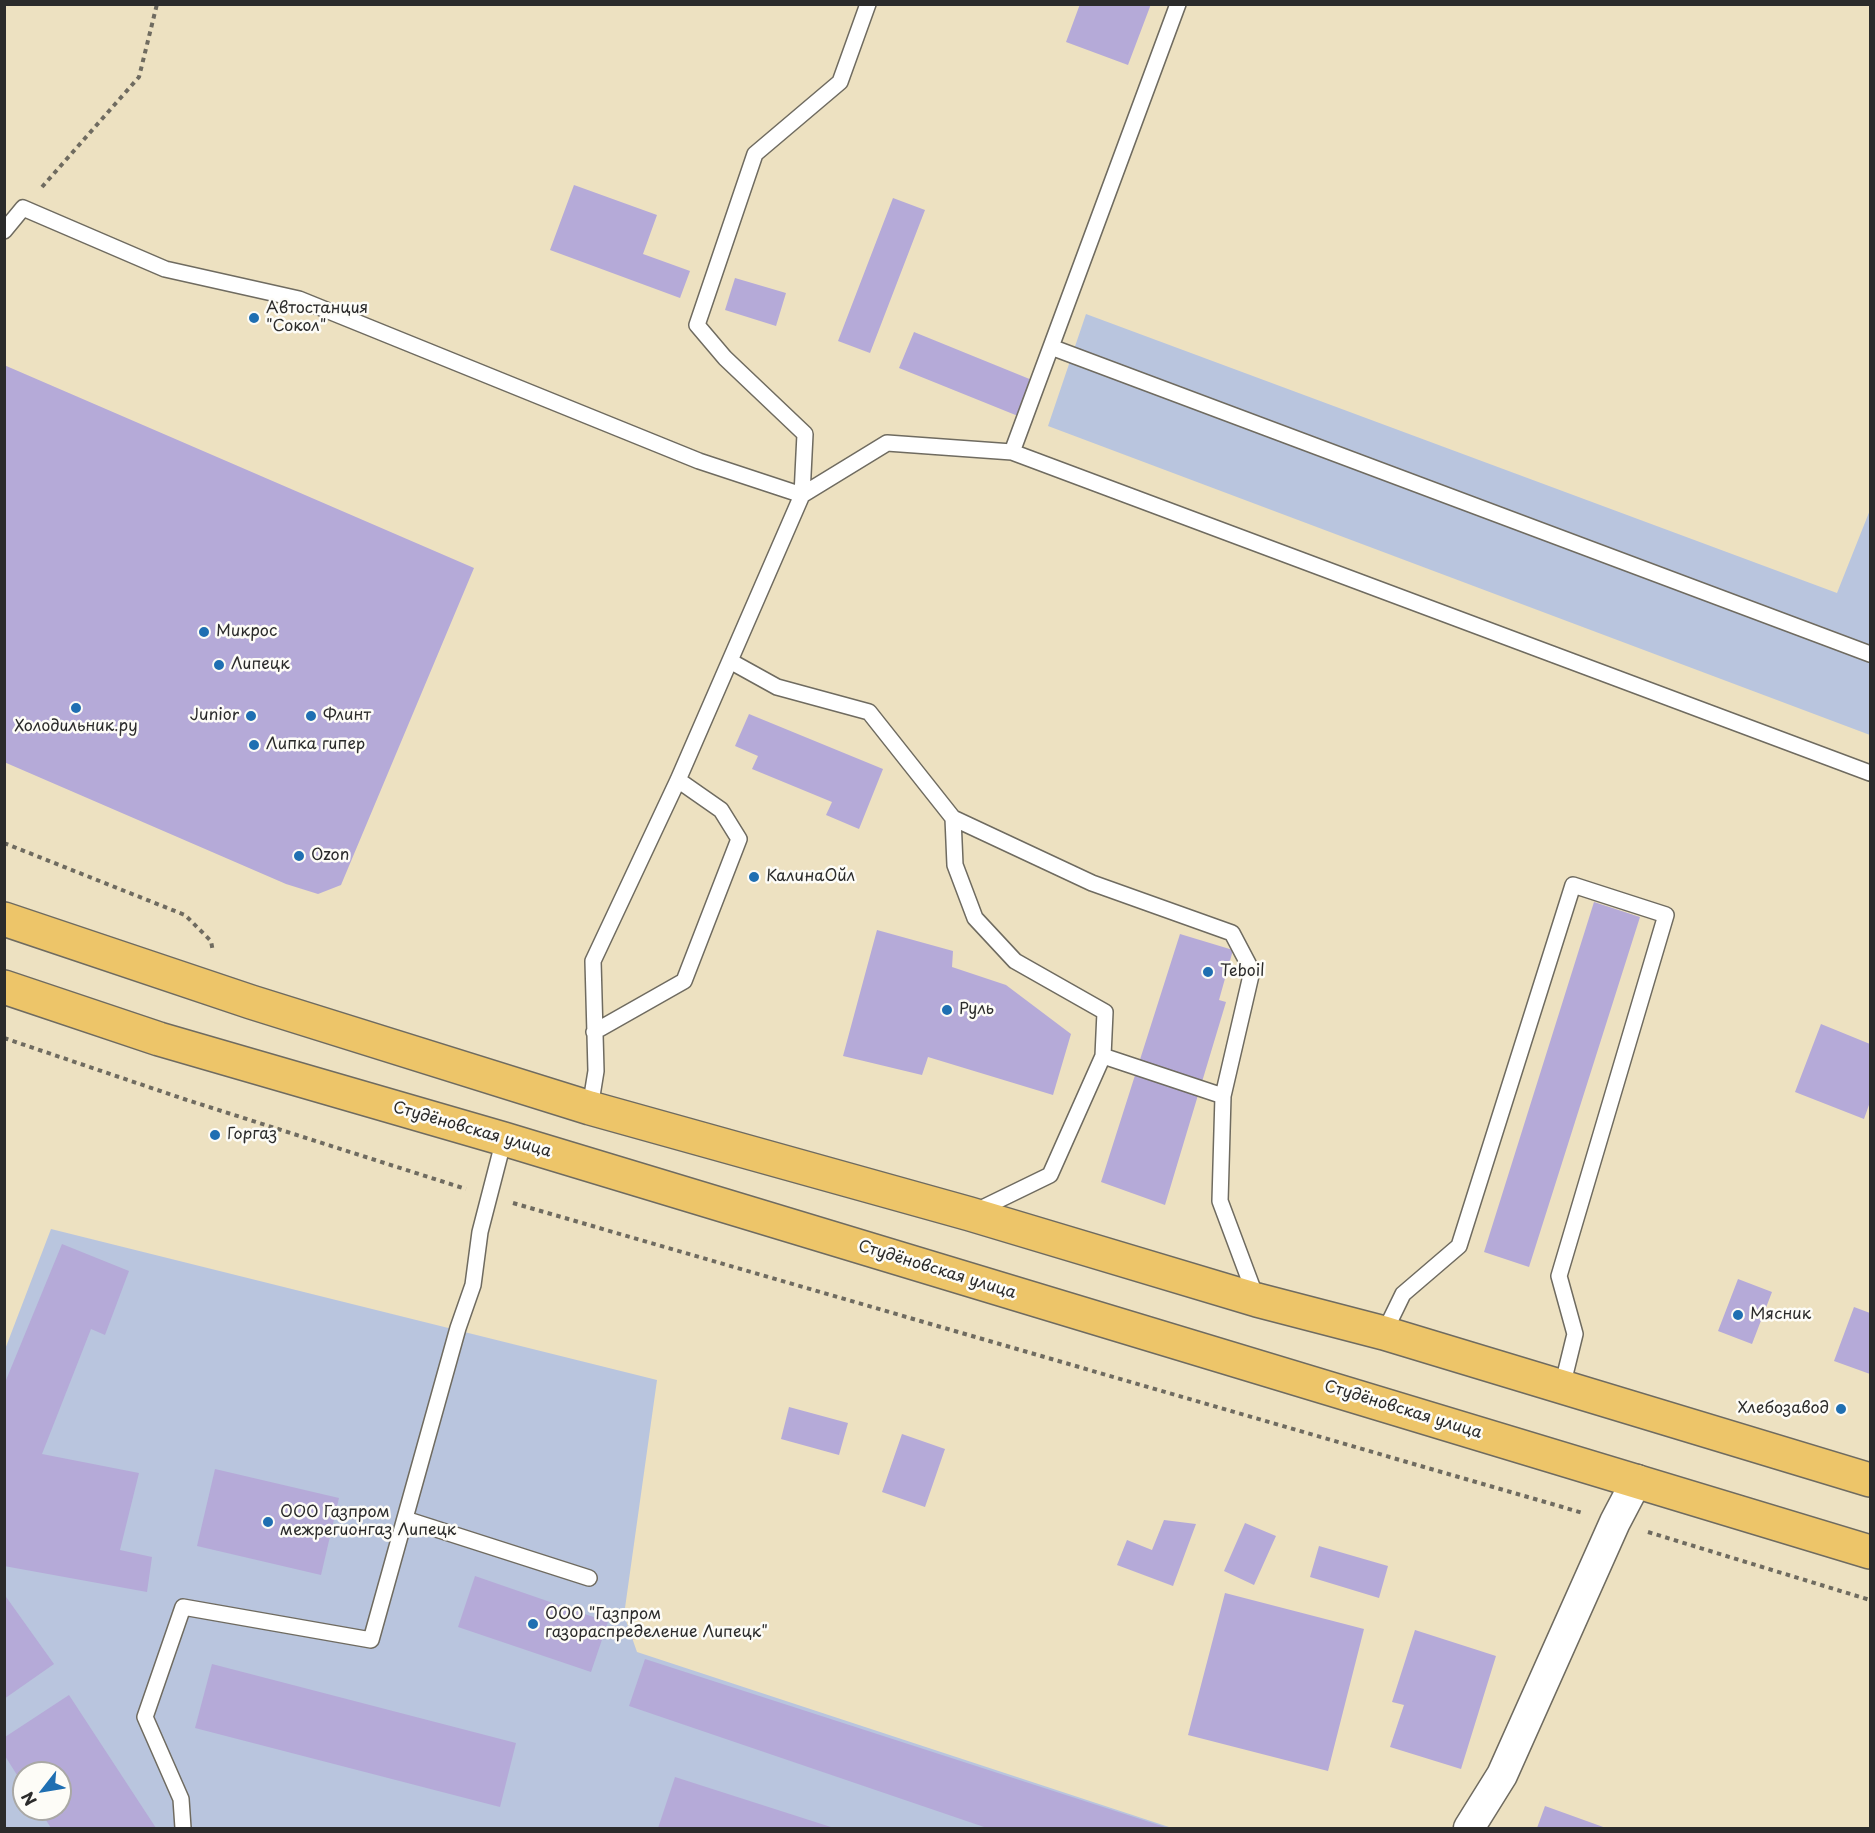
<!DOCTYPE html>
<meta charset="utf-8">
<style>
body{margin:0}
#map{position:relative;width:1875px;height:1833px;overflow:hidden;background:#ede1c1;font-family:"Playpen Sans",sans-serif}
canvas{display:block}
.frame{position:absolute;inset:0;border:6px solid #2b2b2b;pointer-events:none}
.north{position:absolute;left:12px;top:1761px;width:60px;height:60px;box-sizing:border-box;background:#fdfcf7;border:2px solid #a9a8a5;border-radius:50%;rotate:239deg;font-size:16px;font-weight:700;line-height:24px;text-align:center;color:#2b2b2b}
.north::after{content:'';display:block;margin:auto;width:21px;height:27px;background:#1f6fb2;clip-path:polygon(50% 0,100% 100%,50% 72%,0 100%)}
</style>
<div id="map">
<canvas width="1875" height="1833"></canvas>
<div class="frame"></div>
<div class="north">N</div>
</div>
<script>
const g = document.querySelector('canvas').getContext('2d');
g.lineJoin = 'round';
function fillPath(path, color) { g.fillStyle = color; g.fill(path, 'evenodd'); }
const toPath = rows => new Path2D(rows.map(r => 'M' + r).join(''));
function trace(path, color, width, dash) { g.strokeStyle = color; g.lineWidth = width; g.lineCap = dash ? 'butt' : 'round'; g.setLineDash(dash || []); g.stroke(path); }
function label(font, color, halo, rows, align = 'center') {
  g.font = font + ' "Playpen Sans",sans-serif'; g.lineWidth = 5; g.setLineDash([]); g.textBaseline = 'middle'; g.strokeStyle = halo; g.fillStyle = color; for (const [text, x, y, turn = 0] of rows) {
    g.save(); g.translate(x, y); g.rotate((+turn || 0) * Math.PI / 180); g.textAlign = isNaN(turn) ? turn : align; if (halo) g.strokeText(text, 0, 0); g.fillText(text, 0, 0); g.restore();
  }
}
fillPath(toPath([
 [1086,314,1837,593,1870,510,1870,735,1048,426],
 [51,1229,657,1380,624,1615,637,1652,1172,1828,5,1828,4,1352],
 [24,1773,60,1773,60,1809,24,1809]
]), '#b9c5de');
fillPath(toPath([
 [1080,4,1151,4,1128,65,1066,42],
 [574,185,657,215,643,254,690,271,680,298,550,250],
 [893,198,925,210,870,353,838,341],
 [735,278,786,293,776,326,725,310],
 [914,332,1032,380,1018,416,899,368],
 [4,365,474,568,341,885,318,894,286,884,4,762],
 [749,714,883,769,859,829,826,815,832,802,752,769,758,756,735,746],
 [1594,902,1640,917,1529,1267,1484,1252],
 [877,930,953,951,952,967,1006,985,1071,1034,1053,1095,928,1057,922,1075,843,1056],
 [1180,934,1233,950,1219,1000,1226,1002,1165,1205,1101,1182],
 [1821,1024,1870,1044,1870,1102,1864,1119,1795,1092],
 [62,1244,129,1271,105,1335,91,1329,42,1454,139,1473,120,1550,152,1557,147,1592,4,1566,4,1385],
 [1738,1279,1772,1292,1752,1344,1718,1331],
 [1854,1307,1870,1313,1870,1374,1834,1361],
 [789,1407,848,1423,839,1455,781,1439],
 [902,1434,945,1449,925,1507,882,1492],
 [215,1469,339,1498,321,1575,197,1546],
 [1164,1520,1196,1524,1173,1586,1117,1565,1127,1540,1152,1550],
 [1245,1523,1276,1536,1254,1585,1224,1571],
 [1319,1546,1388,1566,1379,1598,1310,1577],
 [475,1576,608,1622,591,1672,458,1627],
 [1225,1593,1364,1629,1328,1771,1188,1735],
 [4,1594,54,1664,4,1699],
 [1415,1630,1496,1656,1461,1769,1390,1747,1404,1705,1392,1702],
 [645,1659,1168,1828,987,1828,629,1706],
 [212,1664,516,1743,500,1807,195,1728],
 [69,1695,156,1828,51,1828,39,1809,60,1809,60,1773,24,1773,24,1786,5,1756,5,1737],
 [675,1777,834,1828,658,1828],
 [1545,1806,1606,1828,1537,1828]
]), '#b5aad8');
const lane = toPath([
 [4,231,23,208,165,269,299,299,699,461,802,495,678,780,593,961,596,1071,590,1108],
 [1051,347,1870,654],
 [1012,452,1178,4],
 [802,495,887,443,1012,452,1870,773],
 [802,495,805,434,725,358,697,325,755,154,840,82,868,4],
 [730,661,777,687,869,712,953,818,1092,883,1232,933,1252,971,1223,1096],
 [953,818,955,865,975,918,1015,961,1105,1012,1103,1056],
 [594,1032,684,981,739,839,721,810,678,780],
 [976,1211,1050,1175,1103,1056,1223,1096,1220,1201,1257,1300],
 [1384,1333,1403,1294,1459,1246,1573,885,1666,915,1559,1276,1575,1334,1562,1387],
 [405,1519,589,1578],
 [183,1828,181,1799,145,1717,183,1607,371,1640,458,1328,473,1285,480,1232,504,1139]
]);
const street = toPath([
 [1469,1828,1502,1775,1615,1522,1637,1480]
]);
const primary = toPath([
 [4,919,251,1002,590,1108,970,1214,1257,1300,1384,1333,1870,1480],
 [4,987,159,1039,504,1139,1870,1552]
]);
trace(lane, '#6f6b60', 18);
trace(street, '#6f6b60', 33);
trace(primary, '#6f6b60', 36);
trace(toPath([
 [42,187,139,77,157,4],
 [4,843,185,915,211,941,213,952],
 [4,1038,184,1099,466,1189],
 [513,1203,1583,1513],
 [1648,1532,1870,1600]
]), '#6f6b60', 4, [4.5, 4.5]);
trace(lane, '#fff', 15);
trace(street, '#fff', 30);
trace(primary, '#edc569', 33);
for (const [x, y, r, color] of [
 [254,318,6,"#1f6fb2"],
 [204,632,6,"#1f6fb2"],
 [219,665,6,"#1f6fb2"],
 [76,708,6,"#1f6fb2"],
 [251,716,6,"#1f6fb2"],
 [311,716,6,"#1f6fb2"],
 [254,745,6,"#1f6fb2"],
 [299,856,6,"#1f6fb2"],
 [754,877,6,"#1f6fb2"],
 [1208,972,6,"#1f6fb2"],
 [947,1010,6,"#1f6fb2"],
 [215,1135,6,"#1f6fb2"],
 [1738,1315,6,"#1f6fb2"],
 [1841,1409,6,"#1f6fb2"],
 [268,1522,6,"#1f6fb2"],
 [533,1624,6,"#1f6fb2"]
]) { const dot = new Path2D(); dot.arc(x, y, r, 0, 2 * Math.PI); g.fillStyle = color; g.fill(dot); trace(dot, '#fdfcf7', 2); }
label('16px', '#2b2b2b', '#fdfcf7', [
 ["Автостанция",266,309],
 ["\"Сокол\"",266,327],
 ["Микрос",216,632],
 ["Липецк",231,665],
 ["Junior",239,716,"right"],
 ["Флинт",323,716],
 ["Холодильник.ру",76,727,"center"],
 ["Липка гипер",266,745],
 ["Ozon",311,856],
 ["КалинаОйл",766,877],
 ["Teboil",1220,972],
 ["Руль",959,1010],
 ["Горгаз",227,1135],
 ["Мясник",1750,1315],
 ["Хлебозавод",1829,1409,"right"],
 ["ООО Газпром",280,1513],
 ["межрегионгаз Липецк",280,1531],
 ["ООО \"Газпром",545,1615],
 ["газораспределение Липецк\"",545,1633]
], 'left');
label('16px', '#2b2b2b', '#fdfcf7', [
 ["Студёновская улица",472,1130,16],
 ["Студёновская улица",937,1270,17],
 ["Студёновская улица",1403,1410,17]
]);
</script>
